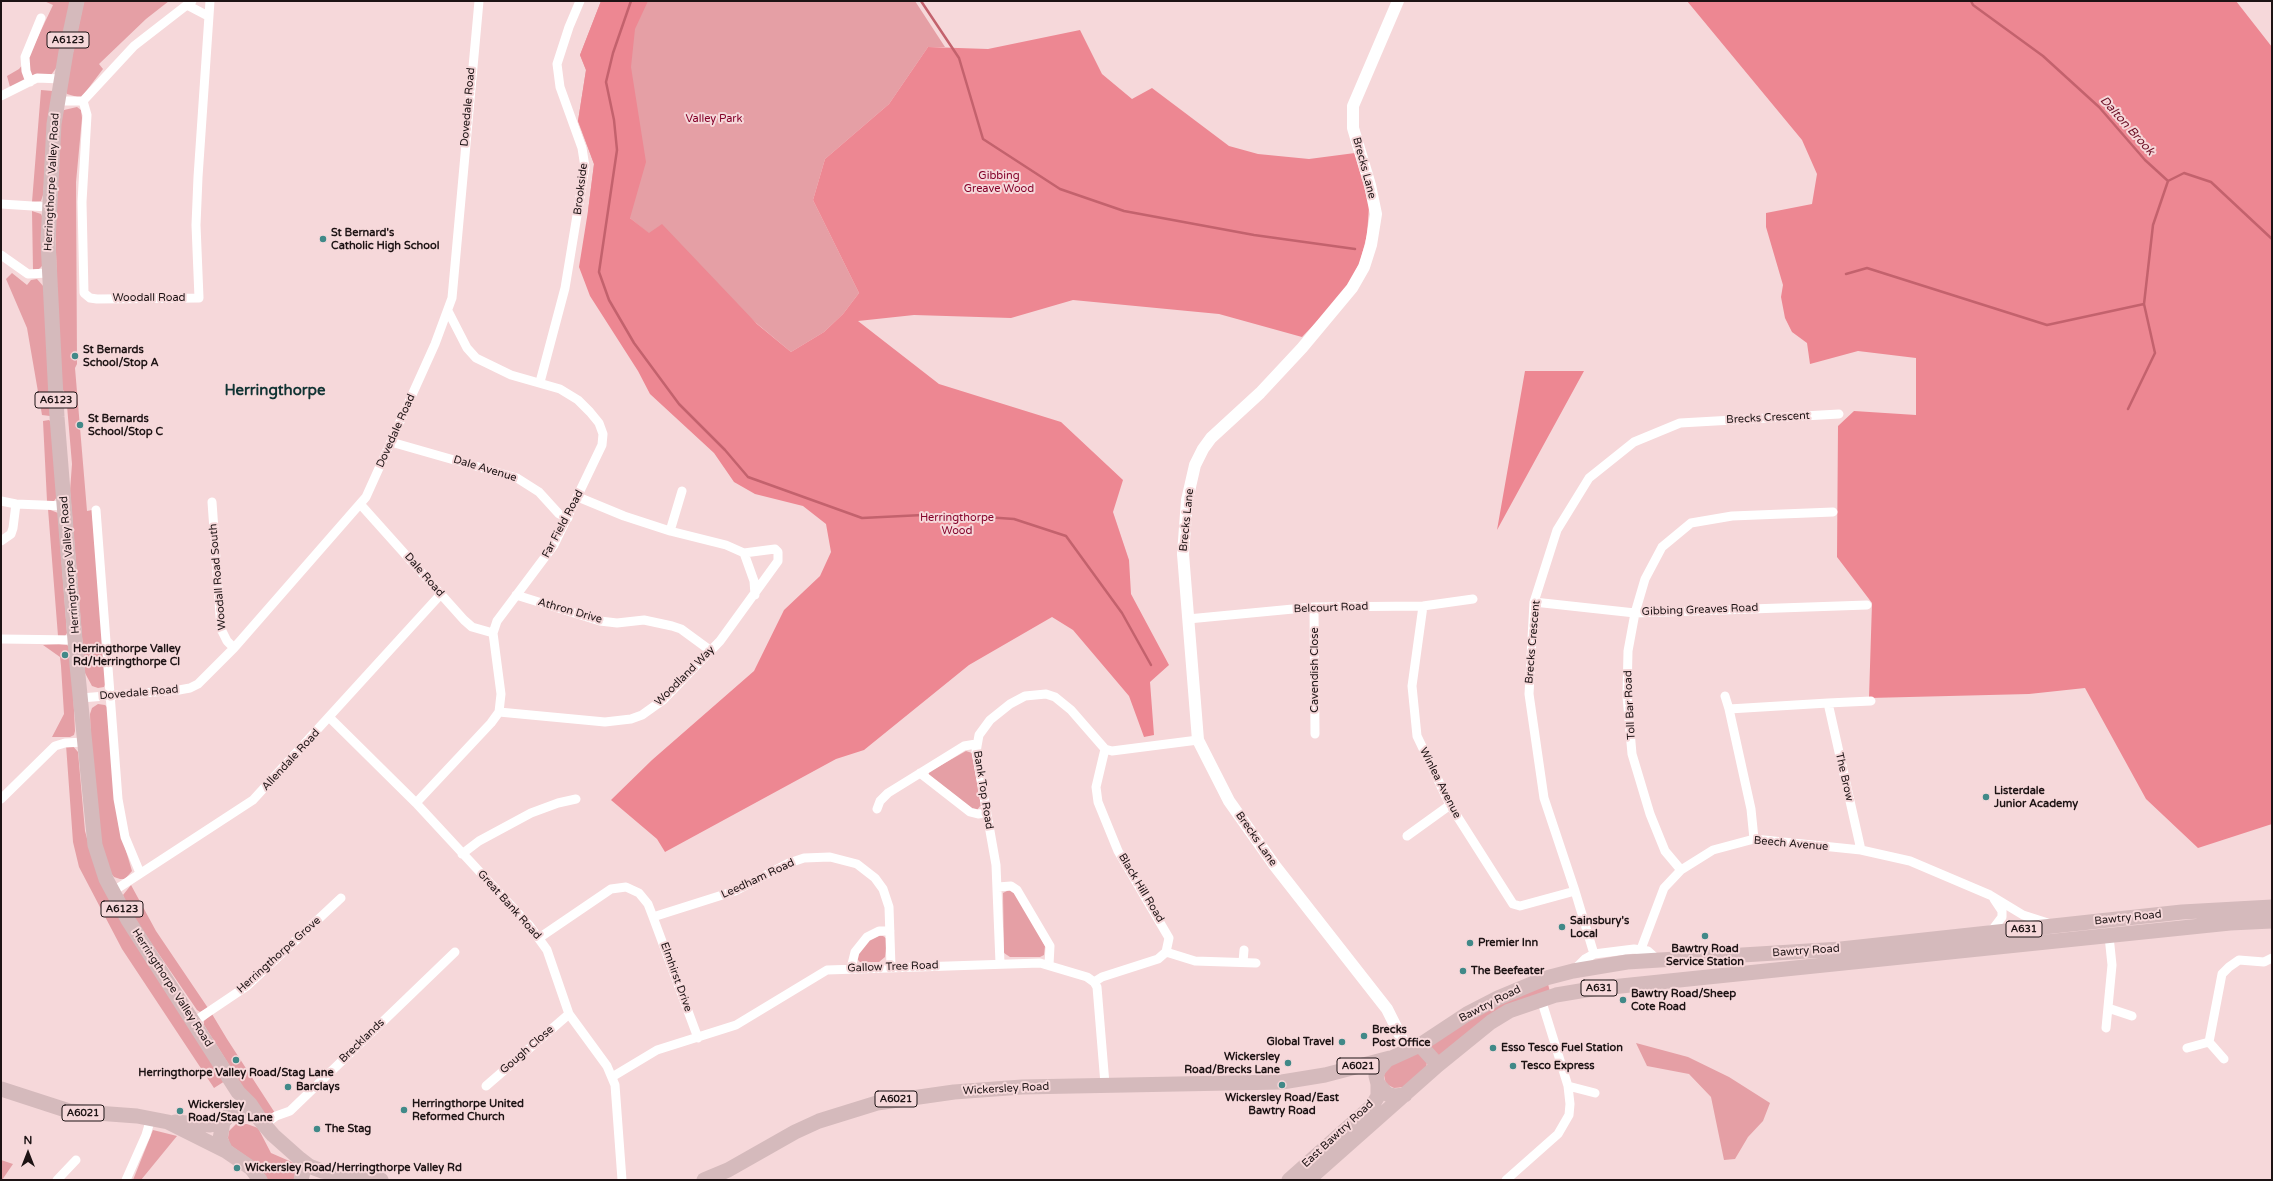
<!DOCTYPE html>
<style>
body{margin:0}
#map{position:relative;width:2273px;height:1181px;overflow:hidden;background:#f6d8da;font-family:"Varela Round",sans-serif}
canvas{display:block}
.frame{position:absolute;inset:0;border:2px solid #1d1314;pointer-events:none}
.north{position:absolute;left:8px;top:1133px;width:40px;height:40px;-webkit-text-stroke:3px #f6d8da;paint-order:stroke;rotate:0deg;font-size:11px;font-weight:700;line-height:16px;text-align:center;color:#1d1314}
.north::after{content:'';display:block;margin:auto;width:14px;height:18px;background:#1d1314;clip-path:polygon(50% 0,100% 100%,50% 72%,0 100%)}
</style>
<div id="map">
<canvas width="2273" height="1181"></canvas>
<div class="frame"></div>
<div class="north">N</div>
</div>
<script>
const g = document.querySelector('canvas').getContext('2d');
g.lineJoin = 'round';
function fillPath(path, color) { g.fillStyle = color; g.fill(path, 'evenodd'); }
const toPath = rows => new Path2D(rows.map(r => 'M' + r).join(''));
function trace(path, color, width, dash) { g.strokeStyle = color; g.lineWidth = width; g.lineCap = dash ? 'butt' : 'round'; g.setLineDash(dash || []); g.stroke(path); }
function label(font, color, halo, rows, align = 'center') {
  g.font = font + ' "Varela Round",sans-serif'; g.lineWidth = 4; g.setLineDash([]); g.textBaseline = 'middle'; g.strokeStyle = halo; g.fillStyle = color; for (const [text, x, y, turn = 0] of rows) {
    g.save(); g.translate(x, y); g.rotate((+turn || 0) * Math.PI / 180); g.textAlign = isNaN(turn) ? turn : align; if (halo) g.strokeText(text, 0, 0); g.fillText(text, 0, 0); g.restore();
  }
}
fillPath(toPath([
 [44,1,72,1,57,67,51,75,36,75,10,87,7,76,19,69,28,58,53,5],
 [84,1,169,1,146,19,99,64,103,69,81,98,67,94,65,90],
 [601,1,915,1,945,47,928,47,889,104,825,159,813,200,859,293,843,314,824,332,791,352,630,218,588,211,594,164,578,121,586,70,580,55],
 [41,90,53,91,43,195,41,201,32,202],
 [77,107,81,110,82,118,76,182,77,364,75,368,87,511,92,510,106,682,104,687,98,688,92,686,85,673,70,491,72,464,66,394,60,386,55,219,61,115,64,110],
 [32,211,41,214,43,218,42,266,39,269,33,270],
 [12,273,27,285,31,280,37,279,44,287,50,416,42,415,27,328,6,279],
 [49,420,51,422,57,497,54,501,47,501,43,421],
 [48,509,58,513,67,633,65,636,58,636],
 [59,644,67,645,71,648,75,731,74,735,70,737,52,737,64,714,61,666,60,657,43,645],
 [98,704,105,705,108,708,119,827,132,871,125,879,120,879,114,877,109,871,100,842,92,779,90,714,92,708],
 [66,745,72,745,78,752,85,831,93,860,225,1081,214,1088,122,949,79,867,73,842],
 [966,751,972,753,981,805,977,810,974,810,929,775,929,772],
 [131,885,156,931,208,1008,200,1012,197,1010,128,909,123,895],
 [1011,889,1015,892,1045,946,1044,955,1040,957,1010,957,1004,953,1003,893],
 [878,936,883,936,887,939,885,957,879,962,860,962,857,959,857,955,867,941],
 [1548,984,1550,992,1438,1058,1429,1047,1475,1015],
 [212,1014,227,1039,275,1113,264,1113,248,1095,204,1025,204,1021],
 [1636,1043,1688,1057,1729,1077,1770,1103,1763,1121,1748,1137,1735,1159,1724,1160,1711,1097,1689,1074,1647,1066],
 [1418,1052,1427,1062,1426,1068,1405,1087,1394,1088,1386,1084,1384,1075,1388,1066],
 [236,1124,247,1124,258,1128,271,1153,294,1163,296,1166,294,1180,268,1180,257,1164,230,1145,228,1138,229,1131],
 [153,1130,177,1136,141,1180,133,1180],
 [1,1160,13,1164,2,1180,1,1180]
]), '#e59fa5');
fillPath(toPath([
 [601,1,648,1,635,29,631,67,646,162,630,218,649,233,662,224,757,324,791,352,824,332,843,314,859,293,813,200,825,159,889,104,928,47,988,49,1080,30,1102,74,1132,99,1152,88,1229,146,1258,154,1309,159,1355,153,1365,182,1369,207,1367,235,1360,262,1345,292,1302,337,1219,314,1073,300,1011,318,914,315,858,321,939,384,1061,422,1123,480,1113,512,1129,560,1131,594,1169,665,1150,682,1154,735,1144,737,1129,696,1073,630,1052,617,969,665,864,750,836,759,665,852,657,839,611,800,652,760,754,671,784,610,820,576,831,552,826,524,803,506,755,494,734,482,714,453,650,394,638,371,590,296,579,267,588,211,594,164,578,121,586,70,580,55],
 [1687,1,2236,1,2272,47,2272,824,2198,848,2146,799,2085,688,2029,694,1869,698,1872,603,1837,557,1838,426,1854,411,1916,415,1916,358,1858,351,1810,364,1807,343,1792,332,1785,318,1781,297,1783,285,1766,227,1766,213,1812,204,1817,174,1802,140],
 [1525,371,1584,371,1497,530]
]), '#ed8792');
trace(toPath([
 [631,1,613,53,606,82,614,120,617,150,599,272,609,300,634,343,679,404,725,450,748,477,862,518,943,514,1014,519,1066,536,1122,613,1151,665],
 [921,1,959,58,983,139,1060,189,1124,211,1254,235,1355,249],
 [1971,1,1973,5,2043,56,2099,107,2145,160,2168,181,2184,173,2211,182,2272,239],
 [1846,274,1867,268,2047,325,2144,304],
 [2128,409,2155,353,2144,304,2153,225,2168,181]
]), '#c3626d', 2.5);
trace(toPath([
 [187,5,208,16],
 [30,82,26,71,25,57,41,18],
 [1,96,37,78,61,79],
 [57,101,83,101,134,46,192,1],
 [83,101,87,115,82,202,84,293,90,298,97,299,199,298,196,225,198,177,210,1],
 [1,204,48,207],
 [1,255,28,274,48,273],
 [540,382,565,288,585,167,582,148,560,87,557,64,569,27,580,1],
 [391,442,517,478,539,492,559,514,568,518],
 [1,501,16,504,65,506],
 [212,502,221,629,227,641,234,648],
 [361,505,464,620,472,627,493,633],
 [96,510,118,799,125,837,140,873],
 [670,531,682,491],
 [1,541,11,534,13,528,16,504],
 [744,553,754,581,755,595],
 [516,595,600,621,617,623,644,620,672,626,681,629,711,651],
 [1534,602,1635,613,1867,605],
 [1423,606,1412,686,1417,736,1450,805,1513,904,1520,906,1575,891],
 [1314,607,1315,734],
 [1188,619,1314,607,1423,606,1473,599],
 [1,639,76,640],
 [1725,696,1729,709],
 [81,698,179,690,190,688,198,684,234,648,366,497,435,344,452,298,479,1],
 [1828,703,1871,701],
 [499,712,605,722,631,719,642,715,663,700,720,641,778,561,778,552,775,549,744,553,726,545,670,531,624,516,578,497],
 [330,718,416,803,529,925,547,950,569,1014,607,1066,615,1085,622,1180],
 [920,773,970,812,978,814,987,813],
 [1,799,55,746,65,743,84,742],
 [416,803,491,723,499,712,501,694,493,633,497,621,554,545,602,445,603,434,599,423,590,412,578,400,560,389,511,375,476,358,467,348,448,311],
 [877,809,880,801,888,793,964,746,976,744],
 [1407,836,1450,805],
 [1754,839,1751,809,1729,709,1828,703,1861,850],
 [462,854,479,841,531,813,558,803,576,799],
 [1681,870,1665,851,1650,814,1632,754,1627,696,1628,651,1635,613,1645,579,1662,547,1691,523,1732,516,1833,512],
 [998,887,1011,886,1017,890,1050,946,1049,965],
 [112,892,253,800,441,594],
 [653,917,698,1038],
 [1988,931,1993,929,2002,917,2002,911,1994,899],
 [539,938,611,889,626,887,639,893,648,904,653,917,735,891,789,863,804,858,830,857,857,864,875,878,883,889,889,907,891,967],
 [1641,949,1664,888,1681,870,1713,850,1754,839,1861,850,1910,861,1990,895,2023,915,2051,924],
 [1166,952,1195,961,1256,963],
 [1594,954,1575,891,1544,798,1529,694,1534,602,1557,530,1589,478,1634,442,1680,423,1839,414],
 [1243,962,1244,950],
 [1000,963,996,865,976,752,979,735,990,720,1010,704,1025,696,1046,694,1055,697,1071,710,1105,749,1112,751,1198,740],
 [851,968,855,952,867,937,879,931,890,931],
 [1574,970,1585,959,1594,954,1634,949,1648,951,1658,960],
 [1094,982,1102,977,1158,959,1166,952,1169,938,1118,851,1098,802,1096,787,1105,749],
 [2108,1008,2132,1016],
 [195,1021,247,986,341,898],
 [2106,1028,2112,965,2109,936],
 [2209,1042,2224,1059],
 [2187,1048,2209,1042,2222,974,2229,967,2239,960,2264,962,2272,958],
 [612,1077,657,1050,736,1025,827,970,1040,963,1087,977,1094,982,1097,987,1105,1084],
 [486,1086,569,1014],
 [1568,1086,1595,1093],
 [265,1124,276,1116,290,1111,455,952],
 [57,1180,76,1160],
 [126,1180,146,1135,151,1118],
 [1506,1180,1558,1134,1569,1115,1570,1104,1568,1086,1541,999]
]), '#fff', 9);
trace(toPath([
 [1398,1,1353,106,1353,128,1370,185,1376,214,1371,245,1364,267,1352,288,1302,348,1260,393,1211,438,1203,449,1195,465,1187,500,1183,554,1198,740,1229,801,1275,866,1387,1009,1408,1051]
]), '#fff', 12);
trace(toPath([
 [77,1,66,52,54,124,48,241,57,417,77,665,95,845,106,879,128,920,238,1092,250,1104,260,1119],
 [1420,1045,1438,1065],
 [1,1089,69,1111,137,1116,168,1122,226,1151],
 [1405,1095,1394,1096,1387,1094,1378,1084,1376,1076,1379,1069,1387,1060,1420,1045,1467,1014,1498,998,1546,978,1573,971,1627,962,1841,949,2182,912,2272,907],
 [175,1122,210,1125,223,1122],
 [300,1159,309,1166,322,1171,381,1180],
 [260,1180,251,1168,226,1151,220,1139,223,1122,230,1114,238,1110,250,1111,255,1114,273,1135,300,1159,303,1172,301,1180],
 [704,1180,728,1170,795,1132,819,1121,877,1103,954,1092,1022,1087,1282,1082,1325,1075,1390,1058],
 [1289,1180,1372,1106,1378,1096,1378,1084],
 [1308,1180,1438,1065,1491,1022,1509,1011,1556,995,1592,989,2230,923,2272,921]
]), '#d5babc', 15);
for (const [x, y, r, color] of [
 [323,239,4,"#418988"],
 [75,356,4,"#418988"],
 [80,425,4,"#418988"],
 [65,655,4,"#418988"],
 [1986,797,4,"#418988"],
 [1562,927,4,"#418988"],
 [1705,936,4,"#418988"],
 [1470,943,4,"#418988"],
 [1463,971,4,"#418988"],
 [1623,1000,4,"#418988"],
 [1364,1036,4,"#418988"],
 [1342,1042,4,"#418988"],
 [1493,1048,4,"#418988"],
 [236,1060,4,"#418988"],
 [1288,1063,4,"#418988"],
 [1513,1066,4,"#418988"],
 [1282,1085,4,"#418988"],
 [288,1087,4,"#418988"],
 [404,1110,4,"#418988"],
 [180,1111,4,"#418988"],
 [317,1129,4,"#418988"],
 [237,1168,4,"#418988"]
]) { const dot = new Path2D(); dot.arc(x, y, r, 0, 2 * Math.PI); g.fillStyle = color; g.fill(dot); trace(dot, '#f6d8da', 1.5); }
for (const [x, y, w] of [
 [68,40,42],
 [56,400,42],
 [122,909,42],
 [2024,929,36],
 [1599,988,36],
 [1358,1066,42],
 [896,1099,42],
 [83,1113,42]
]) { const box = new Path2D(); box.roundRect(x - w / 2, y - 8, w, 16, 3); g.fillStyle = '#f6d8da'; g.fill(box); trace(box, '#1d1314', 1); }
label('bold 10px', '#1d1314', null, [
 ["A6123",68,40],
 ["A6123",56,400],
 ["A6123",122,909],
 ["A631",2024,929],
 ["A631",1599,988],
 ["A6021",1358,1066],
 ["A6021",896,1099],
 ["A6021",83,1113]
]);
label('11px', '#1d1314', '#f6d8da', [
 ["Dovedale Road",468,107,-85],
 ["Brecks Lane",1364,168,75],
 ["Herringthorpe Valley Road",52,182,-87],
 ["Brookside",581,189,-83],
 ["Woodall Road",149,298],
 ["Brecks Crescent",1768,418,-3],
 ["Dovedale Road",396,431,-66],
 ["Dale Avenue",485,469,17],
 ["Brecks Lane",1187,520,-84],
 ["Far Field Road",563,524,-62],
 ["Herringthorpe Valley Road",70,565,-95],
 ["Dale Road",424,575,49],
 ["Woodall Road South",218,577,-95],
 ["Belcourt Road",1331,608,-2],
 ["Gibbing Greaves Road",1700,610,-2],
 ["Athron Drive",570,611,16],
 ["Brecks Crescent",1533,642,-85],
 ["Cavendish Close",1315,670,-90],
 ["Woodland Way",685,676,-45],
 ["Dovedale Road",139,693,-5],
 ["Toll Bar Road",1630,705,-93],
 ["Allendale Road",291,760,-47],
 ["The Brow",1844,777,77],
 ["Winlea Avenue",1440,783,63],
 ["Bank Top Road",983,790,81],
 ["Brecks Lane",1256,839,55],
 ["Beech Avenue",1791,844,5],
 ["Leedham Road",758,879,-25],
 ["Black Hill Road",1141,888,59],
 ["Great Bank Road",509,905,48],
 ["Bawtry Road",2128,918,-6],
 ["Bawtry Road",1806,951,-4],
 ["Herringthorpe Grove",279,955,-42],
 ["Gallow Tree Road",893,967,-2],
 ["Elmhirst Drive",676,977,70],
 ["Herringthorpe Valley Road",172,988,57],
 ["Bawtry Road",1490,1004,-27],
 ["Brecklands",362,1041,-44],
 ["Gough Close",527,1050,-41],
 ["Wickersley Road",1006,1089,-3],
 ["East Bawtry Road",1338,1134,-43]
]);
label('11px', '#84032b', '#f6d8da', [
 ["Valley Park",714,119],
 ["Gibbing",999,176],
 ["Greave Wood",999,189],
 ["Herringthorpe",957,518],
 ["Wood",957,531]
]);
label('bold 11px', '#1d1314', '#f6d8da', [
 ["St Bernard's",331,233],
 ["Catholic High School",331,246],
 ["St Bernards",83,350],
 ["School/Stop A",83,363],
 ["St Bernards",88,419],
 ["School/Stop C",88,432],
 ["Herringthorpe Valley",73,649],
 ["Rd/Herringthorpe Cl",73,662],
 ["Listerdale",1994,791],
 ["Junior Academy",1994,804],
 ["Sainsbury's",1570,921],
 ["Local",1570,934],
 ["Premier Inn",1478,943],
 ["Bawtry Road",1705,949,"center"],
 ["Service Station",1705,962,"center"],
 ["The Beefeater",1471,971],
 ["Bawtry Road/Sheep",1631,994],
 ["Cote Road",1631,1007],
 ["Brecks",1372,1030],
 ["Post Office",1372,1043],
 ["Global Travel",1334,1042,"right"],
 ["Esso Tesco Fuel Station",1501,1048],
 ["Wickersley",1280,1057,"right"],
 ["Road/Brecks Lane",1280,1070,"right"],
 ["Tesco Express",1521,1066],
 ["Herringthorpe Valley Road/Stag Lane",236,1073,"center"],
 ["Barclays",296,1087],
 ["Wickersley Road/East",1282,1098,"center"],
 ["Bawtry Road",1282,1111,"center"],
 ["Herringthorpe United",412,1104],
 ["Reformed Church",412,1117],
 ["Wickersley",188,1105],
 ["Road/Stag Lane",188,1118],
 ["The Stag",325,1129],
 ["Wickersley Road/Herringthorpe Valley Rd",245,1168]
], 'left');
label('italic 12px', '#6c1026', '#f6d8da', [
 ["Dalton Brook",2127,126,48]
]);
label('bold 15px', '#103333', '#f6d8da', [
 ["Herringthorpe",275,391]
]);
</script>
